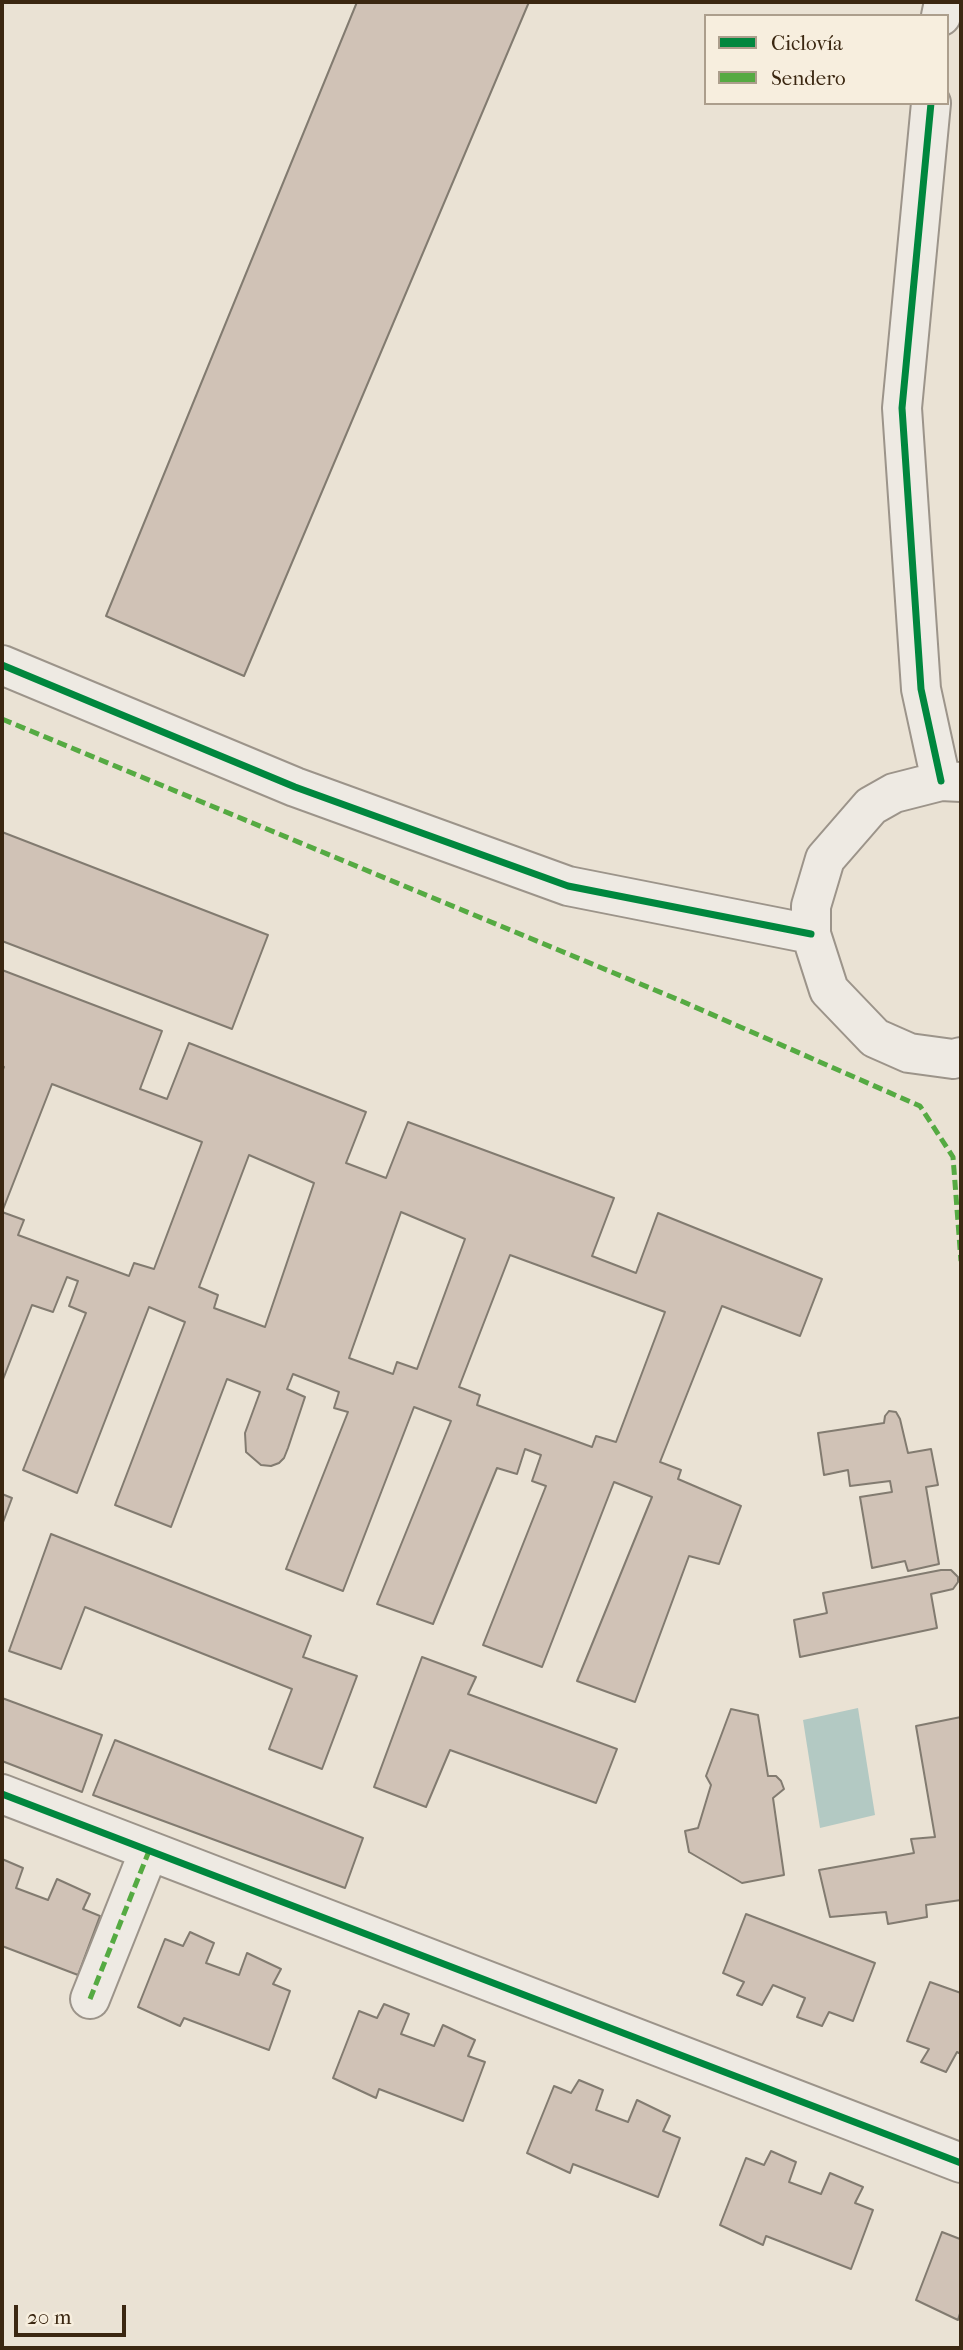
<!DOCTYPE html>
<meta charset="utf-8">
<style>
body{margin:0}
#map{position:relative;width:963px;height:2350px;overflow:hidden;background:#eae2d4;font-family:"IM FELL French Canon",serif}
canvas{display:block}
.frame{position:absolute;inset:0;border:4px solid #3b2711;pointer-events:none}
.legend{position:absolute;left:704px;top:14px;width:245px;height:91px;box-sizing:border-box;background:#f7eede;border:2px solid #ac9e8c;margin:0;padding:9px 12px;list-style:none;font-size:21px;color:#3b2711}
.legend li{display:flex;align-items:center;gap:14px;height:35px}
.legend b{width:35px;border:2px solid #ac9e8c}
.scale{position:absolute;left:14px;top:2305px;width:112px;height:32px;box-sizing:border-box;border:4px solid #3b2711;border-top:0;padding-left:9px;font-size:21px;line-height:24px;white-space:nowrap;color:#3b2711;-webkit-text-stroke:5px #f7eede;paint-order:stroke}
</style>
<div id="map">
<canvas width="963" height="2350"></canvas>
<div class="frame"></div>
<ul class="legend">
<li><b style="height:9px;background:#00873e"></b>Ciclovía</li>
<li><b style="height:9px;background:#55aa42"></b>Sendero</li>
</ul>
<div class="scale">20 m</div>
</div>
<script>
const g = document.querySelector('canvas').getContext('2d');
g.lineJoin = 'round';
function fillPath(path, color) { g.fillStyle = color; g.fill(path, 'evenodd'); }
const toPath = rows => new Path2D(rows.map(r => 'M' + r).join(''));
function trace(path, color, width, dash) { g.strokeStyle = color; g.lineWidth = width; g.lineCap = dash ? 'butt' : 'round'; g.setLineDash(dash || []); g.stroke(path); }
fillPath(toPath([
 [858,1708,875,1815,820,1828,803,1720]
]), '#b3c9c3');
const building = toPath([
 [357,2,529,2,244,676,106,616,357,2],
 [2,832,268,935,232,1029,2,941,2,832],
 [2,970,162,1031,140,1089,167,1099,189,1043,366,1112,346,1163,386,1178,408,1122,614,1198,592,1256,636,1273,658,1213,822,1279,800,1336,722,1306,660,1462,681,1470,678,1479,741,1506,719,1564,689,1556,635,1702,577,1681,652,1497,614,1482,542,1667,483,1645,546,1486,532,1481,541,1455,525,1449,517,1474,497,1468,433,1624,377,1604,451,1421,414,1407,343,1591,286,1569,348,1412,334,1408,339,1392,293,1374,287,1389,305,1397,288,1448,284,1458,279,1463,271,1466,261,1465,246,1452,245,1433,260,1392,227,1379,171,1527,115,1505,185,1322,149,1307,77,1493,23,1470,86,1313,69,1306,78,1281,67,1277,53,1312,32,1305,2,1382,2,1072,4,1067,2,1066,2,970],
 [52,1084,202,1142,154,1269,134,1263,129,1276,18,1235,24,1220,2,1212,52,1084],
 [249,1155,314,1183,265,1327,214,1308,218,1295,199,1287,249,1155],
 [401,1212,465,1239,417,1369,397,1362,393,1374,349,1358,401,1212],
 [510,1255,665,1312,616,1442,596,1436,592,1447,477,1405,480,1395,459,1387,510,1255],
 [889,1411,896,1412,900,1419,908,1453,931,1449,938,1485,926,1487,939,1564,908,1571,905,1561,872,1568,860,1497,892,1492,890,1481,850,1486,848,1470,824,1475,818,1433,884,1423,885,1416,889,1411],
 [2,1494,12,1498,2,1525,2,1494],
 [51,1534,311,1636,303,1657,357,1676,322,1769,269,1749,292,1689,85,1607,61,1669,9,1651,51,1534],
 [941,1570,951,1570,958,1577,958,1582,953,1589,931,1594,937,1628,800,1657,794,1620,827,1613,823,1593,941,1570],
 [422,1657,476,1677,468,1694,617,1749,596,1803,450,1750,426,1807,374,1787,422,1657],
 [2,1698,102,1735,82,1792,2,1761,2,1698],
 [731,1709,758,1715,768,1776,776,1776,781,1781,784,1789,773,1798,784,1875,742,1883,689,1852,685,1831,698,1828,711,1785,706,1776,731,1709],
 [961,1717,961,1900,926,1905,927,1917,888,1924,886,1912,830,1917,819,1870,914,1853,911,1839,935,1837,916,1726,961,1717],
 [115,1740,363,1838,345,1888,93,1795,115,1740],
 [2,1859,23,1868,16,1888,48,1900,57,1879,90,1894,83,1909,100,1916,78,1975,2,1946,2,1859],
 [746,1914,875,1963,853,2021,829,2012,822,2026,797,2017,805,1998,773,1985,762,2005,737,1995,744,1982,723,1973,746,1914],
 [190,1932,214,1943,206,1963,239,1975,247,1953,281,1969,273,1984,290,1991,269,2050,184,2018,180,2026,138,2007,165,1939,183,1946,190,1932],
 [930,1982,961,1993,961,2054,957,2052,946,2072,921,2062,929,2049,907,2041,930,1982],
 [384,2004,409,2014,401,2034,434,2046,443,2025,475,2040,468,2056,485,2062,463,2121,379,2089,376,2098,333,2078,359,2011,377,2018,384,2004],
 [579,2080,603,2090,596,2110,628,2122,637,2100,670,2116,663,2131,680,2138,658,2197,573,2164,570,2173,527,2153,554,2086,571,2093,579,2080],
 [771,2151,796,2162,789,2182,821,2194,830,2173,863,2187,855,2203,873,2210,851,2269,766,2236,763,2245,720,2225,746,2158,764,2165,771,2151],
 [942,2232,960,2239,961,2237,961,2310,958,2320,916,2300,942,2232]
]);
fillPath(building, '#d0c2b6');
trace(building, '#827b70', 2);
const street = toPath([
 [941,16,944,2],
 [931,103,902,408,921,689,941,781],
 [2,665,295,787,568,886,811,934],
 [961,782,941,781,894,793,871,806,825,859,811,906,811,934,829,990,875,1038,909,1053,953,1059,961,1057],
 [2,1794,961,2163],
 [90,1999,149,1851]
]);
trace(street, '#9c948a', 42);
trace(street, '#eeeae3', 38);
trace(toPath([
 [2,719,679,1000,920,1106,953,1157,961,1261],
 [90,1999,149,1851]
]), '#55aa42', 5, [10, 5]);
trace(toPath([
 [931,103,902,408,921,689,941,781],
 [2,665,295,787,568,886,811,934],
 [2,1794,961,2163]
]), '#00873e', 7);
</script>
